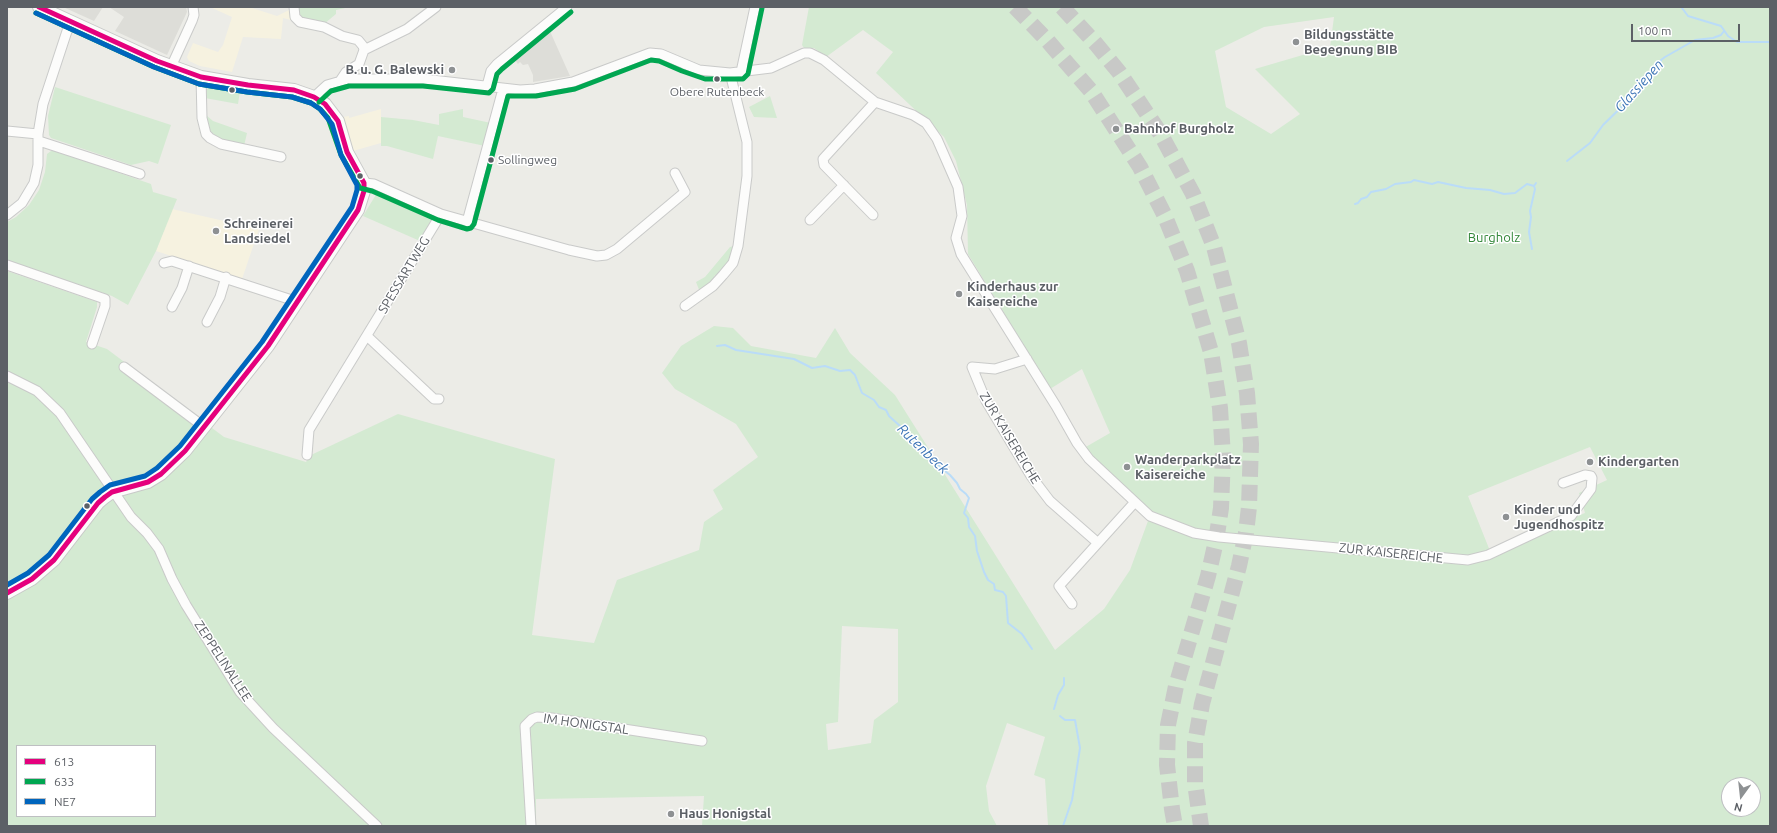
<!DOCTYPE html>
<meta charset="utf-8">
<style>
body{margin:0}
#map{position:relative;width:1777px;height:833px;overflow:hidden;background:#ecece7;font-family:Ubuntu,sans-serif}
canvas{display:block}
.frame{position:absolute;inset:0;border:8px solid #5c6066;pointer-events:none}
.legend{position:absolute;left:16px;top:745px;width:140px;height:72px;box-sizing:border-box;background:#fff;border:1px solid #bebfc2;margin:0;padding:5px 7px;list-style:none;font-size:12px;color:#5c6066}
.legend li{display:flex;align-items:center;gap:8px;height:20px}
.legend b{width:20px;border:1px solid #bebfc2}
.north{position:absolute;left:1721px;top:777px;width:40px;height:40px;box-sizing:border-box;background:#fff;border:1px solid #bebfc2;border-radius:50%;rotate:195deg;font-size:11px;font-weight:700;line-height:16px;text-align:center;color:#5c6066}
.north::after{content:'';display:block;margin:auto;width:14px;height:18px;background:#8e9193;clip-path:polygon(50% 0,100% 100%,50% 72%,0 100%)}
.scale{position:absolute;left:1631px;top:24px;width:109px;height:18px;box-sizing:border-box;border:2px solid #5c6066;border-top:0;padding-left:5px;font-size:12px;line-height:14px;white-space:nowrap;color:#5c6066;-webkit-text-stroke:3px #fff;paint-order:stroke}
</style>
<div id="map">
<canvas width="1777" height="833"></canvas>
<div class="frame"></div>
<ul class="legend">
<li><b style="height:5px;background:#e5007d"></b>613</li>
<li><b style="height:5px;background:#00a651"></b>633</li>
<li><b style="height:5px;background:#0065bd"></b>NE7</li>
</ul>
<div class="north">N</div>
<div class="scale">100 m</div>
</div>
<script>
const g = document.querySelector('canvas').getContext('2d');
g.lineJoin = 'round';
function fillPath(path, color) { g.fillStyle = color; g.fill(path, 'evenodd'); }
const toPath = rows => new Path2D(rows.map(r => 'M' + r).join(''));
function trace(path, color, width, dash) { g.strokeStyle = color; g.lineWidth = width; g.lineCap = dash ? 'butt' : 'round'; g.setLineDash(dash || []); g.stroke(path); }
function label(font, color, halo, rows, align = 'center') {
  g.font = font + ' Ubuntu,sans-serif'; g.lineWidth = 3; g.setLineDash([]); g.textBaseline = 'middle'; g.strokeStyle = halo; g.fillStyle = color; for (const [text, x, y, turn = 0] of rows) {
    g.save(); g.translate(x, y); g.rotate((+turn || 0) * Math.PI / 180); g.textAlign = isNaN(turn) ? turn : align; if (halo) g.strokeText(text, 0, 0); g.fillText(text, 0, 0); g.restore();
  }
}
fillPath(toPath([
 [210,7,249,7,277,16,289,10,291,20,283,18,281,39,243,37,232,72,200,66,189,61,187,57,193,43,218,52,223,45,232,17],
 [381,109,381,143,353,151,343,117,349,116,349,118],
 [172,209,259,229,242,279,156,251]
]), '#f6f2e0');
fillPath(toPath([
 [63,7,103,7,94,21],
 [109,7,186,7,187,12,167,55,115,31,124,17],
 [549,29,570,76,533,82,533,75,528,64,523,65,520,62,518,64,514,59]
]), '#ddddd8');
fillPath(toPath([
 [298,7,350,7,336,10,336,14,324,24,301,17],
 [809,7,1770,7,1770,826,1047,826,1048,825,1045,779,1034,775,1045,737,1007,723,986,786,989,811,997,826,702,826,704,796,536,799,536,826,7,826,7,271,97,302,97,307,86,342,107,349,224,437,306,462,311,455,398,414,555,459,532,635,594,643,617,580,699,550,704,522,723,509,713,490,758,457,736,424,675,389,662,373,681,346,714,326,733,328,751,346,816,358,835,328,850,353,895,395,1055,650,1104,609,1130,570,1148,521,1155,515,1084,448,1110,433,1082,369,1050,389,968,254,967,205,956,161,944,137,876,73,893,52,863,30,826,57,814,48,804,48,802,45],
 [1334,17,1330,47,1255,69,1300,114,1271,134,1226,107,1215,51,1264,27],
 [1590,447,1607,480,1579,493,1585,513,1490,551,1468,496],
 [842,626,898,629,898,702,874,720,871,743,828,750,826,724,838,722],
 [17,746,155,746,155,816,17,816],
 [1729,785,1753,785,1753,809,1729,809],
 [208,86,240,91,238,104,205,98,205,89],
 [55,87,171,125,158,164,149,161,131,165,51,138,49,135,48,116],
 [770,96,777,118,754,117,749,107],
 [463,109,463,117,491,123,485,146,438,136,433,159,387,146,381,146,381,117,413,120,439,125,439,114],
 [206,115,213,121,247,133,244,146,218,139,209,129],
 [51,151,56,151,151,184,153,192,177,199,156,251,128,305,112,296,7,261,7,222,16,217,29,205,39,190,45,172,47,154],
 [377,193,433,217,420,241,363,216],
 [734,246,735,254,720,273,714,276,716,281,700,292,696,282,705,277,730,247]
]), '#d4ead2');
trace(toPath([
 [1682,8,1688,16,1721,26,1728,36,1737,42,1770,42],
 [1567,161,1590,143,1603,125,1636,93,1654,70,1660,66,1661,60,1665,57,1695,40,1713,38,1721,35,1724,31],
 [1355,204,1358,203,1361,199,1367,197,1371,192,1386,189,1395,184,1411,182,1414,180,1432,184,1438,182,1466,188,1490,190,1504,194,1515,193,1527,184,1534,186,1536,183],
 [1532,249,1529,232,1531,217,1530,211,1535,189,1534,186],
 [717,346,725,345,736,350,794,359,812,368,825,366,840,371,850,370,855,375,862,393,874,400,879,407,886,410,889,416,912,437,913,440,917,441,923,451,930,454,940,467,950,475,957,483,960,489,966,494,969,498,964,513,968,518,969,527,975,536,977,551,984,572,988,580,994,584,995,590,1003,592,1006,596,1008,623,1022,634,1032,649],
 [1054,709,1058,695,1064,685,1064,678],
 [1060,716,1065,720,1075,720,1080,748,1072,800,1063,826]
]), '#badcf8', 2);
trace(toPath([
 [1015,7,1046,39,1091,91,1140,167,1164,214,1187,271,1211,352,1220,408,1223,456,1221,508,1216,541,1208,576,1176,686,1168,725,1167,765,1172,809,1175,826],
 [1062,7,1096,44,1119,72,1160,133,1193,194,1214,247,1239,343,1247,393,1251,444,1249,507,1246,533,1239,566,1202,704,1195,743,1195,783,1201,826]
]), '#c8c9c7', 16, [16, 8]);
const street = toPath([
 [294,7,295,17,300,22,324,27,342,36,358,40,363,46,364,50],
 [171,67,192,21,194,15,193,7],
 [741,72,755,7],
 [201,77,202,118,206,134,210,138,221,144,281,157],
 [340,81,346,72,359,64,364,50,407,29,436,7],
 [487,86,491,71,497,64,567,7],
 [314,97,327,85,348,79,423,79,520,90,535,89,573,82,650,53,661,54,699,70,730,73,771,68,804,53,810,53,824,60,875,102,913,115,926,123,937,139,958,187,962,216,956,238,961,254,1056,406,1077,443,1089,459,1150,516,1194,533,1219,537,1468,560,1488,555,1571,516,1591,489,1592,478,1591,476,1585,475,1563,483],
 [7,131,38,134],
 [39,141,140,174],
 [364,183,374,184,441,214,569,250,597,256,606,255,617,249,685,192,675,173],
 [7,215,22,203,34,183,38,165,38,134,43,104,70,22],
 [873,215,824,165,823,159,875,102],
 [810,220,844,185],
 [467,222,503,89],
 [164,263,172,261,298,302],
 [7,265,105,299,105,306,92,344],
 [685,306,713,286,723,275,733,263,738,246,747,176,747,142,730,73],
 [172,307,182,288,189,266],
 [207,322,220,297,226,277],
 [367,336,434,399,439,399],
 [1027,359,995,369,972,367,986,401,1031,476,1050,501,1098,543],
 [124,367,204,427],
 [7,376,37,391,60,413,131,517,147,533,159,549,172,579,186,605,240,692,273,728,377,826],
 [307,455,309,430,441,214],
 [1072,604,1059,586,1135,502],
 [531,826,525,726,532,719,537,717,552,718,702,741]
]);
const secondary = toPath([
 [7,593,32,579,54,560,98,503,105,497,112,492,148,482,161,474,185,451,268,346,358,210,364,191,364,183,347,152,338,121,325,104,314,97,294,90,248,85,201,77,157,61,39,7]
]);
trace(street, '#c9cac9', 11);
trace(secondary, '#c8c9c8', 14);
trace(street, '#fcfcfb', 9);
trace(secondary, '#fcfcfb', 12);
trace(toPath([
 [7,593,32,579,54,560,98,503,105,497,112,492,148,482,161,474,185,451,268,346,358,210,364,191,364,183,347,152,338,121,325,104,314,97,294,90,248,85,201,77,157,61,39,7]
]), '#e5007d', 5);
trace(toPath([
 [36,13,154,67,199,84,247,92,292,97,311,103,320,109,328,118,341,155,360,188,372,191,438,220,467,229,471,228,474,224,508,96,536,96,575,89,651,60,659,61,682,71,705,79,743,79,748,74,762,8],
 [319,102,331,91,349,86,423,86,489,93,493,89,497,74,502,69,571,12]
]), '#00a651', 5);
trace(toPath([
 [7,585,28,573,49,555,92,499,100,492,110,485,145,476,157,468,180,446,262,342,352,207,357,190,357,185,341,155,332,124,320,109,311,103,292,97,247,92,199,84,154,67,36,13]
]), '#0065bd', 5);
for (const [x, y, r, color] of [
 [1296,42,4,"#8e9193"],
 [452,70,4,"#8e9193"],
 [717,79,3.5,"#5c6066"],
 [232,90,3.5,"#5c6066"],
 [1116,129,4,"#8e9193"],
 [491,160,3.5,"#5c6066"],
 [360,176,3.5,"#5c6066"],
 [216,231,4,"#8e9193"],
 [959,294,4,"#8e9193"],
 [1590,462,4,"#8e9193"],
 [1127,467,4,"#8e9193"],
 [87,506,3.5,"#5c6066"],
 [1506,517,4,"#8e9193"],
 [671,814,4,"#8e9193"]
]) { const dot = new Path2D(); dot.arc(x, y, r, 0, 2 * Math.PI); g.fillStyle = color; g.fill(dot); trace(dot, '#fff', 1.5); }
label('12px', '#5c6066', '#fff', [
 ["Obere Rutenbeck",717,92],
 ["Sollingweg",498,160,"left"]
]);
label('bold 13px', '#5c6066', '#fff', [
 ["Bildungsstätte",1304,35],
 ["Begegnung BIB",1304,50],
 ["B. u. G. Balewski",444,70,"right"],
 ["Bahnhof Burgholz",1124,129],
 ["Schreinerei",224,224],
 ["Landsiedel",224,239],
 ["Kinderhaus zur",967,287],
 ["Kaisereiche",967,302],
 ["Wanderparkplatz",1135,460],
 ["Kaisereiche",1135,475],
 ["Kindergarten",1598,462],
 ["Kinder und",1514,510],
 ["Jugendhospitz",1514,525],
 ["Haus Honigstal",679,814]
], 'left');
label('13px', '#328738', '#fff', [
 ["Burgholz",1494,238]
]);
label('13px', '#5c6066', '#fff', [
 ["SPESSARTWEG",404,275,-59],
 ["ZUR KAISEREICHE",1010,438,59],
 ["ZUR KAISEREICHE",1391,553,6],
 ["ZEPPELINALLEE",223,661,57],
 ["IM HONIGSTAL",586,724,8]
]);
label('italic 14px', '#3c75b6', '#fff', [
 ["Glassiepen",1639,86,-48],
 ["Rutenbeck",923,449,44]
]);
</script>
